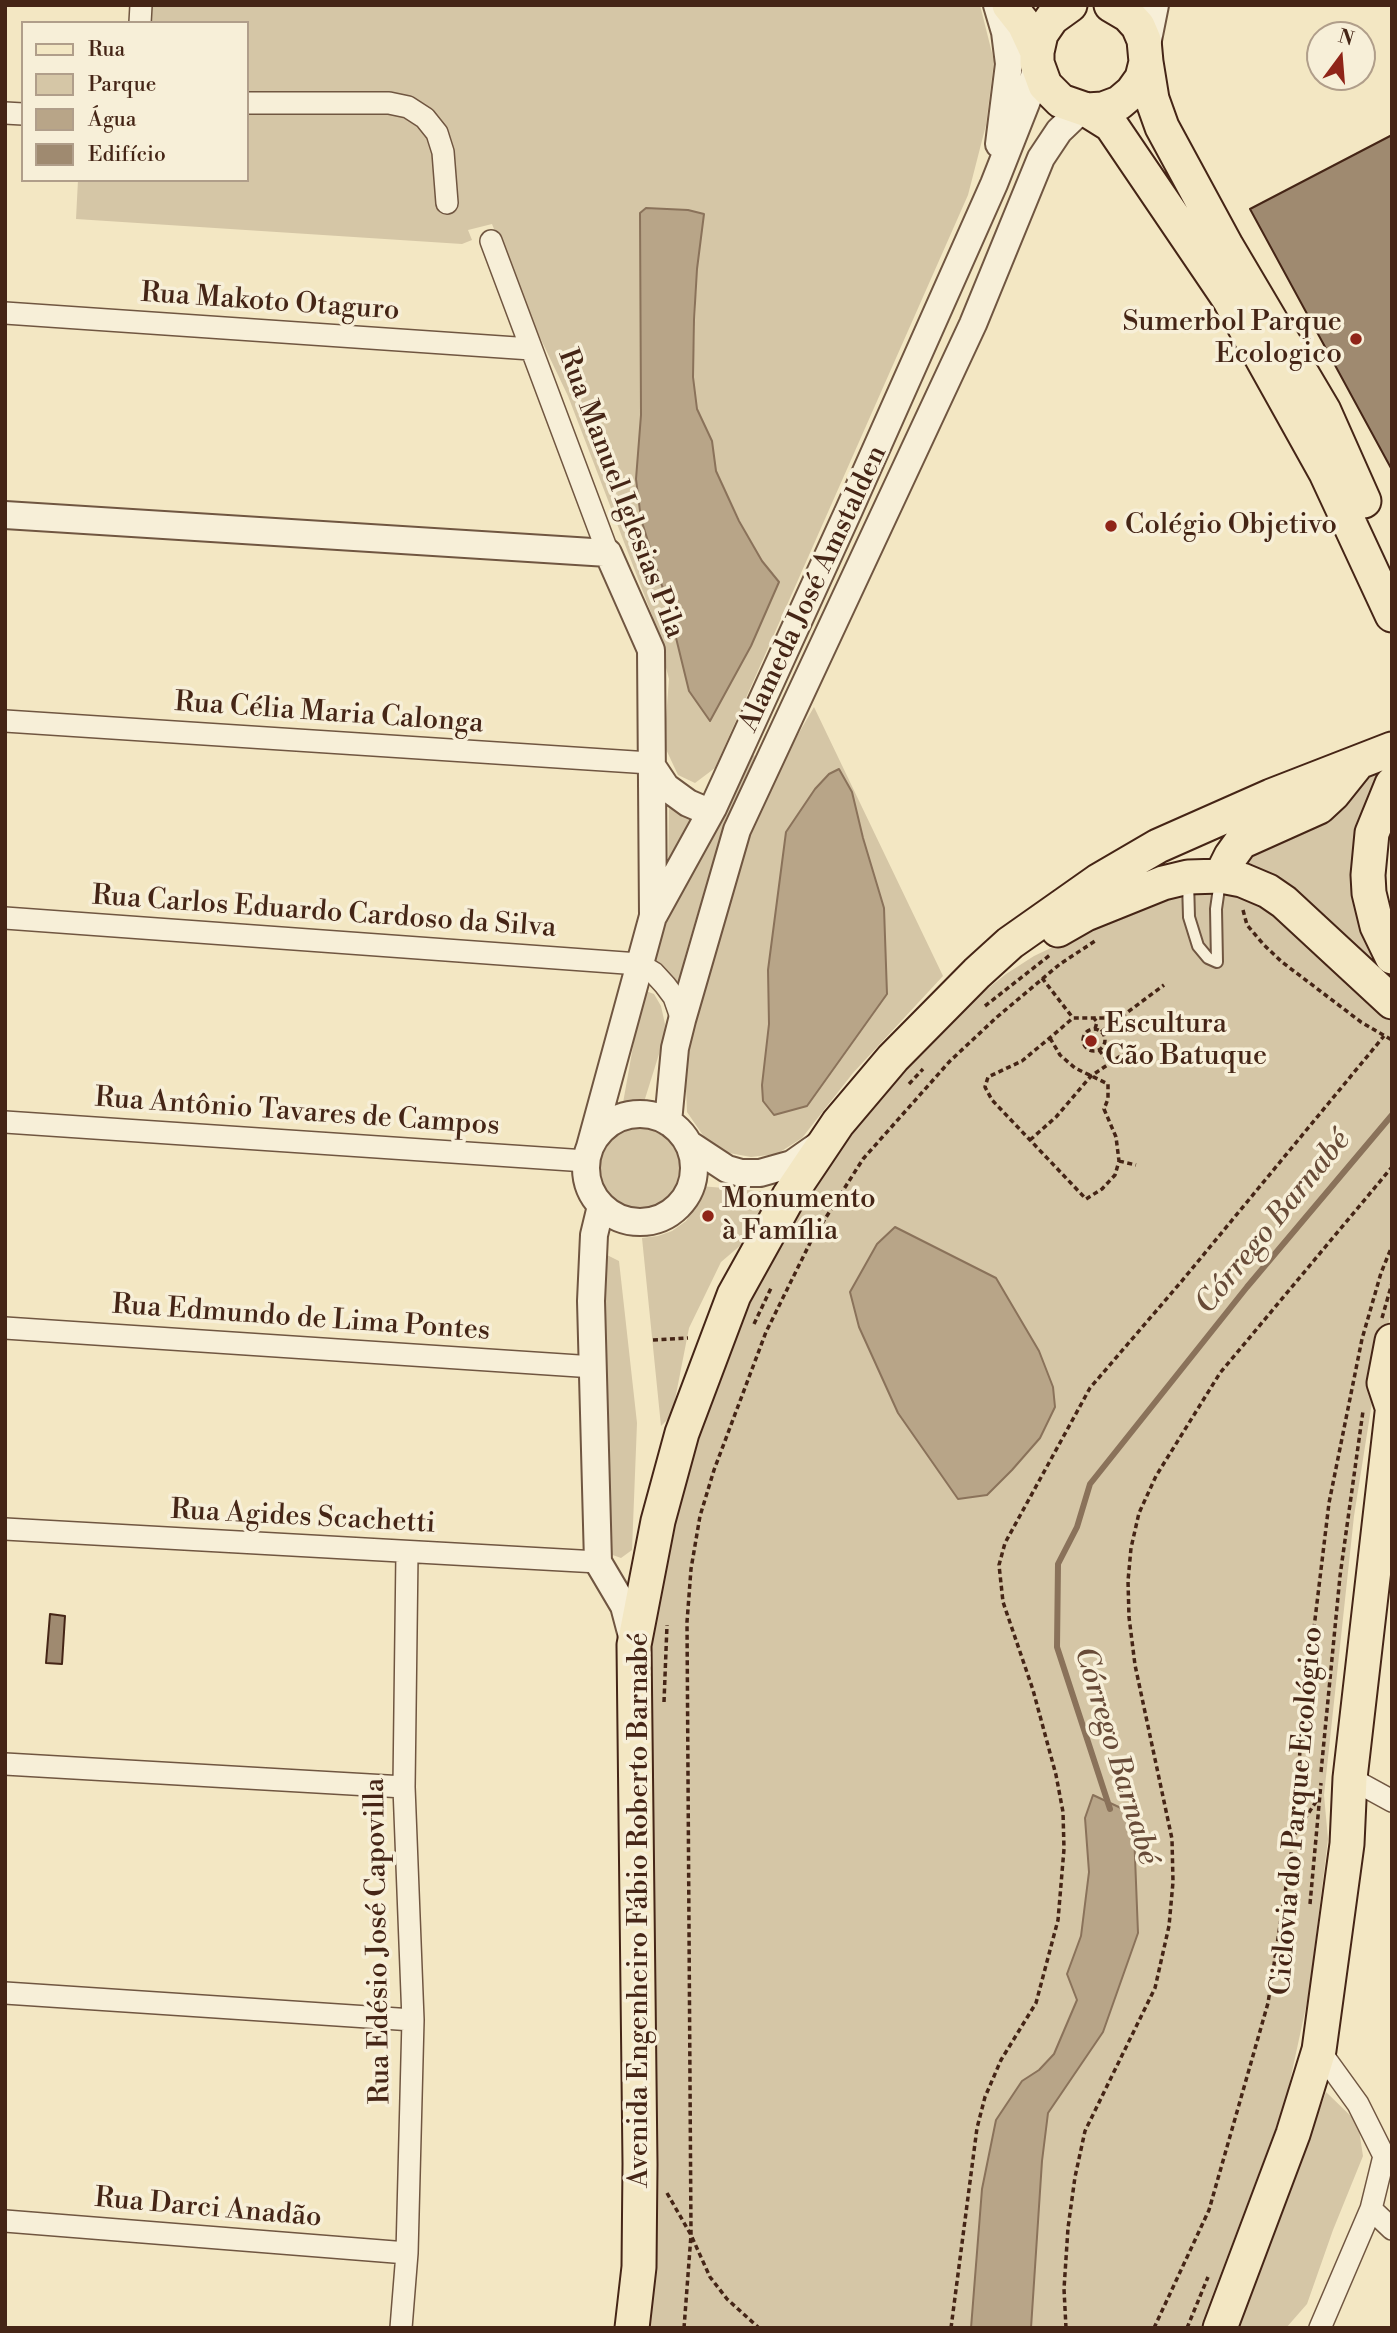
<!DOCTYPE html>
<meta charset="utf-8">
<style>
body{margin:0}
#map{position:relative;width:1397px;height:2333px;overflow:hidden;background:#f3e7c3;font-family:"Libre Bodoni",serif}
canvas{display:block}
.frame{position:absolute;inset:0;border:7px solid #452516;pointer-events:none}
.legend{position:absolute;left:21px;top:21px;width:228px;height:161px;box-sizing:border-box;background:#f7efd8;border:2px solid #b09e8a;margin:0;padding:9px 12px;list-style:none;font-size:21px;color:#452516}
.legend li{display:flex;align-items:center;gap:14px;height:35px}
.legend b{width:35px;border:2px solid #b09e8a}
.north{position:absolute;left:1306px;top:21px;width:70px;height:70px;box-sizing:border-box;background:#f7efd8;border:2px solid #b09e8a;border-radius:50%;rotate:16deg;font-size:19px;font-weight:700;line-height:28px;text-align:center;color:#452516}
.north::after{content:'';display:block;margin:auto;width:24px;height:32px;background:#8f2418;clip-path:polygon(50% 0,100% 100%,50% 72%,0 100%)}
</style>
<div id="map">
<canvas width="1397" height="2333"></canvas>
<div class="frame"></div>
<ul class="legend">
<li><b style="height:9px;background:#f3e7c3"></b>Rua</li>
<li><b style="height:19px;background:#d5c6a6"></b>Parque</li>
<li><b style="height:19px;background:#b8a588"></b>Água</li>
<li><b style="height:19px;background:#9f8a70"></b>Edifício</li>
</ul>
<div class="north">N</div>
</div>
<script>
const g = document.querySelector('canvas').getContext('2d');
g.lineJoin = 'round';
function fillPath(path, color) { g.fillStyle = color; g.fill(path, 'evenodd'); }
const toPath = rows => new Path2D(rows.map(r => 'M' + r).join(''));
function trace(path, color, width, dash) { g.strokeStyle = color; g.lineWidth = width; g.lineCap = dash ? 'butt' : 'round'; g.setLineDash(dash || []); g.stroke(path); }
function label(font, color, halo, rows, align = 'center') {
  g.font = font + ' "Libre Bodoni",serif'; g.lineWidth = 7; g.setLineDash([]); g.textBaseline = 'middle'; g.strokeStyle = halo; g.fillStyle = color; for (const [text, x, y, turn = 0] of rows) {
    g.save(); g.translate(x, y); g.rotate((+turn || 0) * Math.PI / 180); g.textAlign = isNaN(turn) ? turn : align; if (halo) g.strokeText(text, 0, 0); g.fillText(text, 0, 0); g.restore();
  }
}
fillPath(toPath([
 [151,5,980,5,994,61,986,125,968,195,715,768,695,783,678,775,664,745,669,679,652,615,568,396,525,306,492,224,468,230,472,240,462,244,76,219,78,180,247,180,247,23,150,23],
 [646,209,697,269,693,377,697,409,712,441,716,471,740,521,762,561,779,582,689,691,636,479,641,415,640,213],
 [814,707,943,976,853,1073,802,1138,777,1154,751,1157,713,1150,687,1112,685,1063,747,839,779,767],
 [815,789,852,792,863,838,887,994,807,1106,763,1101,762,1085,769,1024,768,970,786,832],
 [750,753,755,756,711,868,685,956,678,991,652,962,658,926],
 [1388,764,1373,946,1392,977,1392,988,1234,865,1360,774],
 [669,808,695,815,668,869],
 [1171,891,1252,893,1392,1015,1392,1309,1376,1377,1354,1516,1324,1795,1328,1839,1309,1993,1285,2104,1200,2328,646,2328,648,1668,659,1570,685,1461,736,1318,817,1179,872,1104,956,1014,1006,974,1034,956],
 [643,990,654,994,661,1006,665,1024,664,1038,644,1102,623,1103],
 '596 1171a43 43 0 1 1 86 0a43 43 0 1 1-86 0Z',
 [700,1186,772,1192,741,1245,721,1262,689,1328,672,1415,661,1426,642,1238,658,1236,672,1231,686,1221,696,1204],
 [605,1254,619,1261,637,1423,632,1550,621,1558,607,1553,604,1539],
 [1326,2092,1358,2123,1363,2156,1333,2230,1307,2304,1286,2328,1239,2328]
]), '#d5c6a6');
const water = toPath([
 [646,208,688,210,704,214,697,269,694,320,693,377,697,409,712,441,716,471,739,521,762,561,779,582,751,646,710,721,689,691,668,605,641,519,636,479,641,415,640,213,646,208],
 [839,769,852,792,863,838,884,908,887,994,807,1106,774,1115,763,1101,762,1085,769,1024,768,970,786,832,815,789,829,774,839,769],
 [895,1227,996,1278,1039,1351,1053,1387,1055,1407,1040,1438,1012,1470,987,1495,958,1499,898,1413,859,1327,850,1292,877,1244,895,1227],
 [1093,1795,1123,1809,1134,1832,1138,1933,1103,2032,1048,2113,1042,2161,1031,2328,971,2328,982,2189,996,2120,1022,2081,1039,2070,1054,2054,1077,2000,1067,1974,1081,1936,1089,1872,1085,1818,1093,1795]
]);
fillPath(water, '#b8a588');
trace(water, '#8a725a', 2);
trace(toPath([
 [1110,1809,1057,1647,1058,1564,1077,1527,1090,1484,1247,1287,1392,1115]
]), '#8a725a', 6);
const building = toPath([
 [1392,135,1392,470,1250,209,1392,135],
 [50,1614,65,1616,62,1664,46,1663,50,1614]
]);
fillPath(building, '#9f8a70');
trace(building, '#452516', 2);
const service = toPath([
 [1188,881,1189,917,1198,946,1208,958,1217,962],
 [1217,962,1216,909,1220,881]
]);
const minor = toPath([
 [140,23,141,5],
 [247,103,389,103,408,107,425,118,437,133,443,152,447,203],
 [5,113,23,114],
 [491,241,608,553],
 [5,313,531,349],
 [5,721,650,763],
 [5,918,639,964,654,973,665,985,674,997,682,1020],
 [5,1122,586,1161],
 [5,1328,594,1367],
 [5,1529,598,1562],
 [5,1764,404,1787],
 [1350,1778,1392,1801],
 [5,1993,413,2020],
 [1319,2050,1358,2104,1384,2156,1371,2209,1320,2328],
 [1371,2209,1392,2229],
 [5,2221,407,2253],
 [401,2328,407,2253,413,2020,404,1787,407,1553]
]);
const tertiary = toPath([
 [997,5,1005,32,1009,64,999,144],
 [1146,50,1155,5],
 [5,515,608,553,651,650,653,916,590,1147],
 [650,763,666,787,688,803,702,809,713,808],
 [654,915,713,808,849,510,994,184,1030,93,1037,63],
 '586 1168a54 54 0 1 1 108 0a54 54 0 1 1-108 0Z',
 [668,1122,675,1048,682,1020,737,830,973,324,1041,158,1059,131,1082,109],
 [689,1144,727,1169,741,1173,760,1173,792,1164,819,1145],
 [601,1206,594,1235,591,1301,598,1562,624,1606,633,1640]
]);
const primary = toPath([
 [1009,5,1024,24,1037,52],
 [1070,5,1052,18,1041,34,1037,52,1037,63,1045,85,1061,101,1087,110,1103,109,1119,103,1132,92,1142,78,1146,62,1144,40,1138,26,1128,15,1111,5],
 [1146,62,1152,99,1162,127,1227,247,1324,411,1364,501],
 [1087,110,1111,125,1229,299,1326,473,1392,615],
 [1392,784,1372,833,1368,875,1369,893,1377,926,1392,957],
 [1221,876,1231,856,1241,842,1319,807,1333,794,1357,764],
 [1058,930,1086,914,1163,883,1188,877,1221,876,1242,880,1268,891,1284,902,1392,1002],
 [1392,1341,1384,1383,1392,1407],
 [632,2328,639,2267,640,2164,634,1645,658,1521,682,1433,734,1295,789,1196,838,1123,893,1058,977,973,1010,943,1098,881,1158,846,1271,796,1392,749],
 [1220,2328,1293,2134,1319,2050,1347,1844,1350,1778,1392,1413]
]);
trace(service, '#705641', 14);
trace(minor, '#705641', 24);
trace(tertiary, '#705641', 30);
trace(primary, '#452516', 37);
trace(toPath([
 [1243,910,1247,925,1264,945,1282,962,1361,1022,1392,1040],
 [1042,978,1073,1018],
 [985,1006,1050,955],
 [1093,1017,1097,1022,1095,1029],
 '1083 1040a11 11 0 1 1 22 0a11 11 0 1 1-22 0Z',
 [1101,1032,1164,985],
 [1050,1038,1060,1055,1075,1068,1108,1084,1108,1099,1104,1109,1116,1137,1119,1161,1115,1175,1102,1189,1086,1199,992,1100,985,1087,988,1077,1022,1061,1052,1036,1073,1018,1122,1018],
 [1099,1050,1109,1063],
 [909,1084,923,1069],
 [1030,1140,1056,1117,1091,1076,1137,1045],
 [1119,1161,1136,1165],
 [1382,1318,1392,1283],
 [754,1324,772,1286],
 [653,1340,688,1338],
 [664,1702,667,1625],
 [1321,1772,1340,1576,1363,1411],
 [1295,1834,1319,1797],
 [1310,1904,1321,1783],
 [667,2193,691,2235,710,2277,727,2299,759,2328],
 [684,2328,691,2235,687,1622,691,1569,700,1516,714,1470,766,1332,811,1241,863,1159,950,1061,997,1017,1060,964,1095,941],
 [951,2328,977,2128,985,2097,1001,2060,1036,2003,1058,1920,1064,1849,1063,1812,1056,1775,1033,1690,1003,1602,999,1565,1005,1543,1090,1388,1181,1282,1384,1036],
 [1066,2328,1064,2289,1068,2228,1075,2177,1085,2131,1155,1988,1169,1926,1173,1882,1172,1839,1135,1665,1129,1617,1128,1581,1131,1548,1139,1513,1156,1476,1220,1373,1392,1167],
 [1154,2328,1209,2210,1268,2003,1294,1835,1301,1736,1329,1503,1362,1339,1381,1273,1392,1246],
 [1187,2328,1208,2277]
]), '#452516', 3.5, [5, 3.5]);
trace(service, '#f7efd8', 10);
trace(minor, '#f7efd8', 21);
trace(tertiary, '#f7efd8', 26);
trace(primary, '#f3e7c3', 33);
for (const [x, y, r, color] of [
 [1356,339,7,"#8f2418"],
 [1111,526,7,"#8f2418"],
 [1091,1041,7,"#8f2418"],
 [708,1216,7,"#8f2418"]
]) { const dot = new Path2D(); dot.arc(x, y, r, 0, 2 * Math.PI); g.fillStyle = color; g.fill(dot); trace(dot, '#f7efd8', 2.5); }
label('28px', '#452516', '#f7efd8', [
 ["Rua Makoto Otaguro",270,303,4],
 ["Rua Manuel Iglesias Pila",620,494,69],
 ["Alameda José Amstalden",814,589,-65],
 ["Rua Célia Maria Calonga",329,714,4],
 ["Rua Carlos Eduardo Cardoso da Silva",324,913,4],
 ["Rua Antônio Tavares de Campos",297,1113,4],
 ["Rua Edmundo de Lima Pontes",301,1319,4],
 ["Rua Agides Scachetti",303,1518,3],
 ["Ciclovia do Parque Ecológico",1298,1811,-85],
 ["Avenida Engenheiro Fábio Roberto Barnabé",640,1910,-90],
 ["Rua Edésio José Capovilla",379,1941,-91],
 ["Rua Darci Anadão",208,2209,5]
]);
label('28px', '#452516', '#f7efd8', [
 ["Sumerbol Parque",1342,323,"right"],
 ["Ecologico",1342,355,"right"],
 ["Colégio Objetivo",1125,526],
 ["Escultura",1105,1025],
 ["Cão Batuque",1105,1057],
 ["Monumento",722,1200],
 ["à Família",722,1232]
], 'left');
label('italic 30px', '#684b38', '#f7efd8', [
 ["Córrego Barnabé",1274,1223,-51],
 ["Córrego Barnabé",1115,1756,73]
]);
</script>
